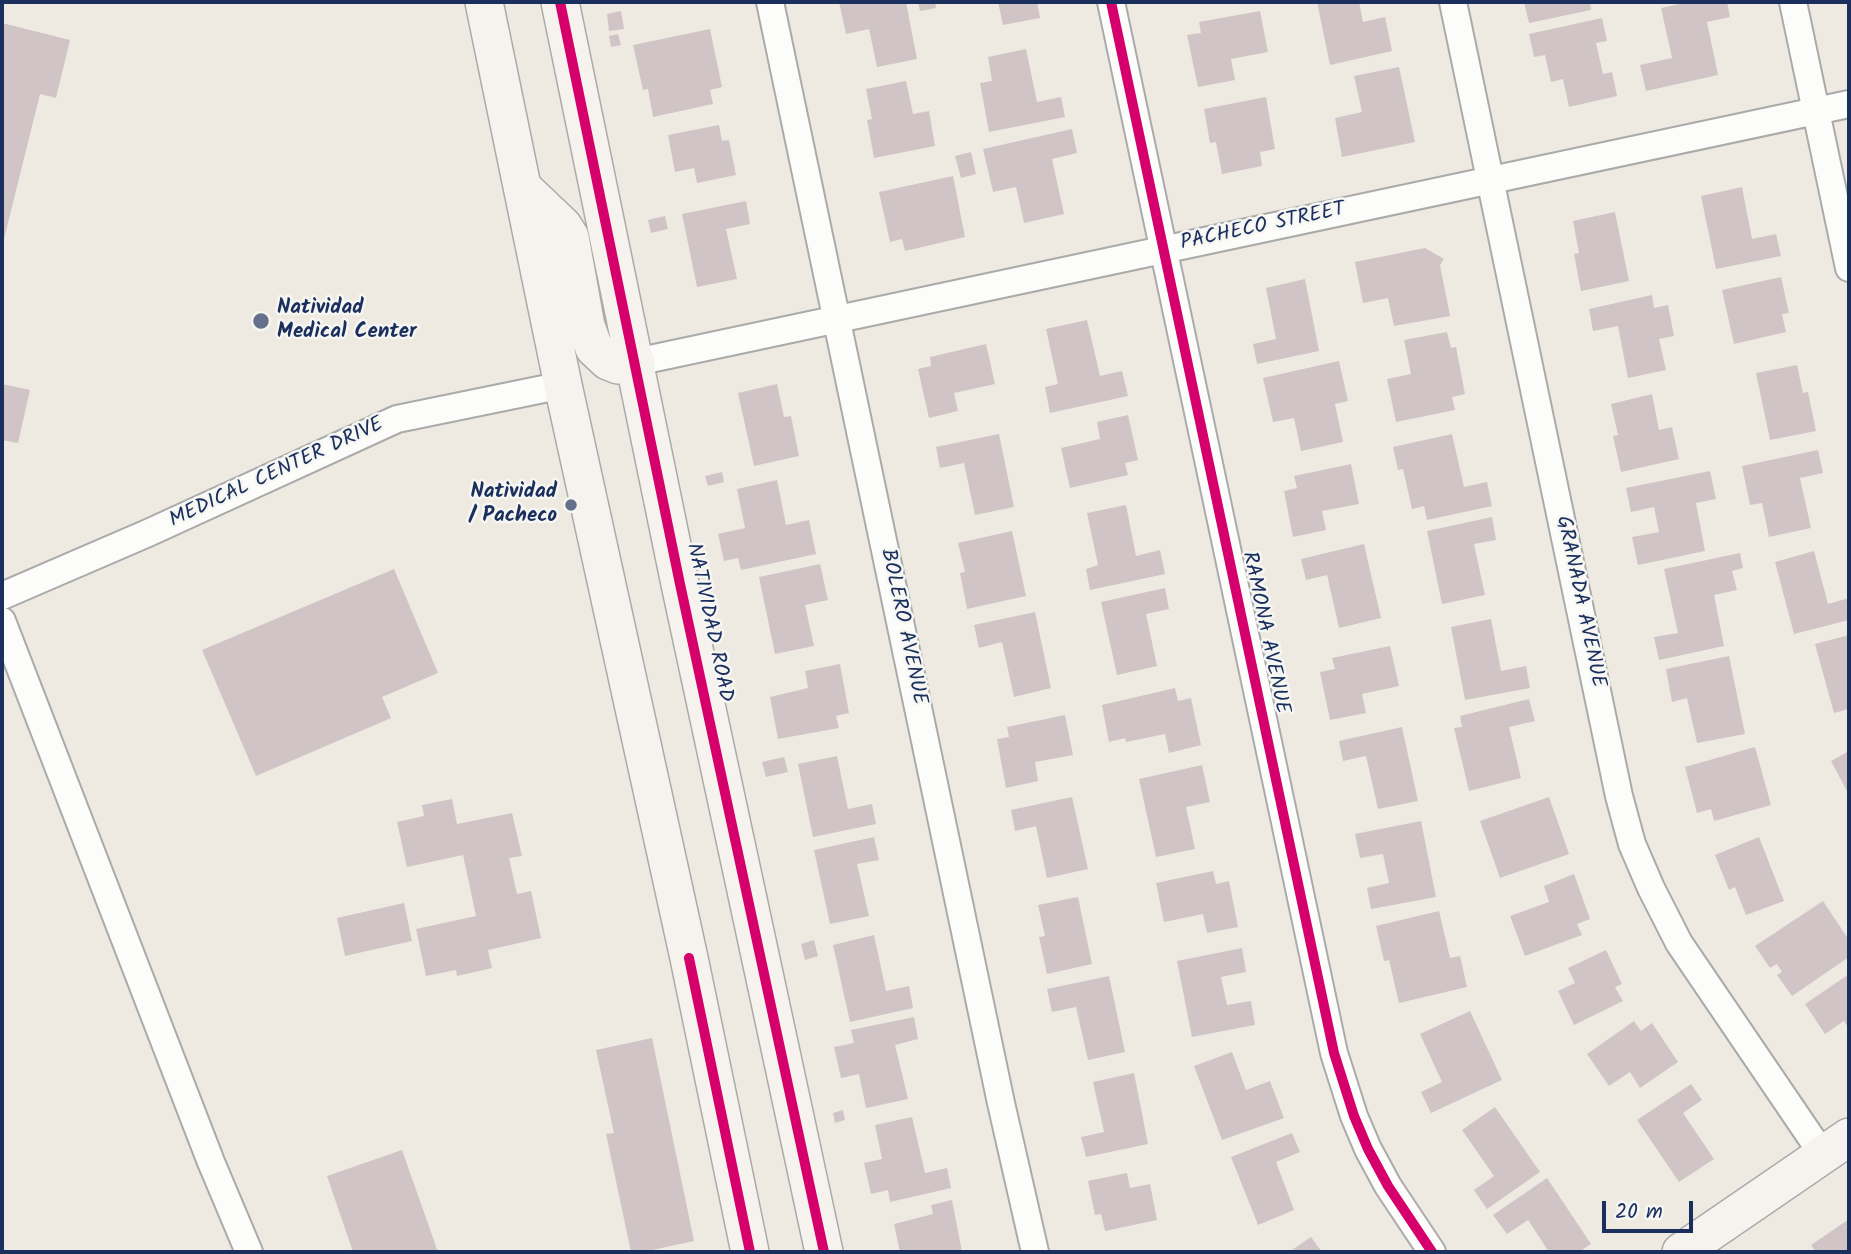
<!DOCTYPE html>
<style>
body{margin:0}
#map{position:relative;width:1851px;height:1254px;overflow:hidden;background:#eeeae1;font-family:Kalam,sans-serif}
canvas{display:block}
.frame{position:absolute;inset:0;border:4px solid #1b2f5e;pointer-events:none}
.scale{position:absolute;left:1602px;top:1201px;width:91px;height:32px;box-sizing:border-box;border:4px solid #1b2f5e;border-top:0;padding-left:9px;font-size:21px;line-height:24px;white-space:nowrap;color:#1b2f5e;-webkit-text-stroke:5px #f6f6f2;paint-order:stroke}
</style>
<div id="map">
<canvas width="1851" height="1254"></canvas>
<div class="frame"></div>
<div class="scale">20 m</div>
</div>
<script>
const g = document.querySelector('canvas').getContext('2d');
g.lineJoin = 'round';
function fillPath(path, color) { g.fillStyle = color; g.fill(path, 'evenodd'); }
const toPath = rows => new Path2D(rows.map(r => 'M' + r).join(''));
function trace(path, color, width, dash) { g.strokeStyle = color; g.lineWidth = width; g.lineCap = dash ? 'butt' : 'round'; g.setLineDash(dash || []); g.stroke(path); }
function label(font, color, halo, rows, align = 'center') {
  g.font = font + ' Kalam,sans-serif'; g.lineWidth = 5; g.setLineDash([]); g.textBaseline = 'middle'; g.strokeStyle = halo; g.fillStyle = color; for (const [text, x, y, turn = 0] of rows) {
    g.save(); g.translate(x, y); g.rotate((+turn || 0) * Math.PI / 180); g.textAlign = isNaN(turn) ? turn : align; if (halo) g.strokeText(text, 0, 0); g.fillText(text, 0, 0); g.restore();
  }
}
fillPath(toPath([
 [839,2,906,2,917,59,877,67,869,29,846,34],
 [918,2,935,2,936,8,920,11],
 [998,2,1037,2,1040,18,1003,25],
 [1317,2,1359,2,1363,22,1385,17,1392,51,1330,65],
 [1524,2,1590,2,1591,10,1529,23],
 [1689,2,1727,2,1730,17,1707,22,1718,75,1646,91,1640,65,1672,58,1661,8],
 [621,11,624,29,609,31,607,14],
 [1260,11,1268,52,1231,59,1235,80,1198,87,1187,35,1201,33,1199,22],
 [1602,18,1607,41,1596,43,1603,74,1612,72,1617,96,1569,107,1563,79,1551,82,1545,55,1534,57,1529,34],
 [2,23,70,40,56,98,40,94,3,243],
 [710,29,722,87,710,90,713,104,653,117,648,89,643,90,633,45],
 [618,34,621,45,611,47,609,36],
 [1026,49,1037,102,1061,97,1065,117,989,132,980,83,992,81,988,57],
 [1399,67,1415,142,1342,157,1335,118,1362,112,1354,76],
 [906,81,913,114,929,111,935,146,874,158,867,120,872,119,866,89],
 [1266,97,1275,149,1260,152,1262,166,1222,174,1216,142,1210,143,1204,109],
 [719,125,722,141,729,140,736,175,697,183,694,168,675,172,668,135],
 [1072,129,1077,153,1052,159,1064,214,1024,223,1016,187,993,192,983,149],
 [971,152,976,174,961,178,955,156],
 [953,176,965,237,905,251,902,239,890,242,879,192],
 [1742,187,1752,239,1776,234,1781,256,1716,269,1701,196],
 [746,201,750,224,726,229,737,279,697,287,682,214],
 [1615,212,1629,281,1581,291,1574,254,1579,253,1573,221],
 [665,216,668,229,651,233,648,220],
 [1425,248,1444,259,1440,265,1450,316,1394,326,1388,298,1363,303,1355,262],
 [1781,277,1789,313,1782,314,1786,332,1734,344,1722,290],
 [1305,279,1319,351,1257,364,1253,344,1276,339,1266,288],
 [1652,295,1654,308,1668,305,1674,336,1659,339,1666,370,1628,378,1618,326,1593,331,1589,309],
 [1087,320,1100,376,1122,371,1128,396,1050,413,1045,387,1058,384,1046,329],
 [1447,332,1451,348,1456,347,1465,394,1452,397,1455,410,1396,422,1387,379,1411,374,1404,340],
 [986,344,995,384,954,393,958,411,929,418,918,369,931,366,930,357],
 [1339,361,1348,401,1335,404,1343,442,1301,451,1294,418,1273,422,1263,378],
 [1797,365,1803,393,1808,392,1816,431,1770,440,1756,373],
 [2,384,30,390,18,443,2,440],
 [777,384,784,417,791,416,799,456,754,466,738,393],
 [1652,394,1659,430,1672,427,1679,459,1621,472,1613,436,1618,435,1611,404],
 [1128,415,1138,460,1125,463,1128,475,1070,488,1061,448,1100,439,1097,422],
 [999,434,1014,507,975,515,964,463,940,468,936,447],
 [1452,434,1464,487,1487,482,1492,506,1427,520,1424,506,1412,509,1403,469,1398,470,1393,447],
 [1818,450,1823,473,1800,478,1811,528,1769,537,1762,503,1750,505,1742,466],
 [1351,464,1359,504,1322,511,1326,530,1293,537,1284,491,1297,488,1294,476],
 [1710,471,1716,499,1696,503,1705,551,1638,565,1632,537,1659,532,1654,507,1631,512,1626,488],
 [722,472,724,482,708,486,705,476],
 [777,480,786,525,809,520,816,554,741,570,738,558,724,561,718,534,745,528,737,489],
 [1126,505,1136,556,1160,550,1165,574,1090,590,1086,569,1098,565,1087,513],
 [1492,517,1496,540,1474,544,1485,595,1442,604,1427,531],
 [1012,531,1026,596,967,609,960,573,965,572,958,543],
 [1364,544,1381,618,1339,628,1327,575,1306,580,1301,559],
 [1814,551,1828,604,1849,598,1849,620,1794,634,1775,562],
 [1740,553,1743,568,1732,571,1737,590,1714,595,1724,646,1659,660,1654,637,1678,633,1664,569],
 [820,564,828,600,805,605,814,646,775,654,759,577],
 [394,569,438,673,382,697,391,718,256,776,202,650],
 [1165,588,1169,609,1146,614,1157,666,1117,675,1101,602],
 [1035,612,1051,688,1014,697,1002,642,979,648,974,625],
 [1491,619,1501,671,1526,666,1530,688,1465,700,1451,627],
 [1849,635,1849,709,1834,713,1815,644],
 [1390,646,1399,686,1362,694,1366,713,1330,720,1320,672,1335,669,1332,658],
 [1729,656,1745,734,1697,743,1687,698,1672,702,1666,669],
 [840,664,849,713,836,716,839,728,778,739,770,697,808,688,805,671],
 [1175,688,1178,701,1191,698,1201,745,1169,753,1165,734,1126,742,1125,738,1109,742,1102,705],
 [1529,699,1535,721,1509,727,1521,778,1469,791,1454,728,1462,727,1460,716],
 [1065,715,1073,755,1035,762,1038,781,1006,788,997,739,1009,737,1007,727],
 [1402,727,1418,801,1378,809,1366,756,1343,761,1339,741],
 [1755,747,1771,805,1714,821,1711,809,1697,813,1685,767],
 [1849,751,1849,795,1831,761],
 [837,756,848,809,872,804,876,824,813,837,798,764],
 [784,757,788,772,766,777,762,762],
 [1202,765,1210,802,1186,807,1195,849,1156,857,1139,779],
 [1072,797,1088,869,1047,878,1036,826,1015,831,1011,810],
 [1549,797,1569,854,1500,878,1480,821],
 [452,799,457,824,512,813,522,856,509,858,517,894,531,891,541,938,488,950,492,968,457,976,456,970,426,976,416,929,476,916,463,855,407,867,397,822,424,816,422,805],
 [1421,821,1436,897,1371,909,1367,888,1389,883,1383,854,1360,858,1355,834],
 [874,837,879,860,857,864,869,916,830,924,814,850],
 [1759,837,1784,901,1746,915,1735,887,1729,890,1715,855],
 [1213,871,1216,884,1229,881,1238,927,1207,933,1203,914,1164,922,1156,883],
 [1574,874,1590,919,1577,924,1582,935,1525,956,1510,916,1549,902,1544,886],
 [1078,897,1092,964,1047,974,1039,937,1045,936,1038,905],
 [1823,901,1849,940,1849,957,1792,996,1777,975,1782,972,1777,964,1770,968,1755,946],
 [404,903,412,941,345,956,337,918],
 [1439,911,1450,958,1460,956,1467,987,1399,1003,1389,960,1384,961,1376,926],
 [874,935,886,991,909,986,913,1008,850,1022,833,945],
 [814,940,818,956,805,960,801,944],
 [1242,948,1246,972,1221,977,1227,1005,1251,1001,1255,1025,1192,1037,1177,961],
 [1606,950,1622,984,1615,987,1623,1001,1574,1025,1558,991,1575,983,1568,968],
 [1849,974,1849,1029,1844,1021,1825,1034,1805,1004],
 [1109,976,1125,1052,1088,1060,1076,1007,1052,1012,1047,989],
 [1470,1011,1502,1080,1431,1113,1421,1092,1442,1082,1420,1034],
 [914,1017,918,1039,895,1045,908,1099,866,1108,859,1074,841,1078,834,1047,854,1043,851,1030],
 [1634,1021,1641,1031,1652,1023,1678,1062,1640,1088,1630,1072,1609,1086,1587,1054],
 [652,1038,694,1241,643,1252,631,1252,606,1134,614,1133,596,1050],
 [1232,1052,1246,1090,1270,1081,1284,1118,1222,1140,1194,1066],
 [1134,1073,1148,1144,1086,1157,1081,1137,1104,1132,1093,1082],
 [1691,1084,1702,1100,1683,1113,1714,1159,1679,1182,1637,1120],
 [1495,1107,1540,1172,1487,1209,1474,1190,1494,1176,1462,1130],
 [843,1110,845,1120,835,1123,833,1113],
 [912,1117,925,1173,947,1168,951,1188,890,1202,888,1190,871,1194,864,1163,882,1159,875,1125],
 [1292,1133,1300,1152,1276,1162,1294,1210,1258,1225,1231,1157],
 [402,1150,438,1252,353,1252,327,1176],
 [1127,1173,1130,1188,1150,1184,1157,1220,1105,1231,1101,1214,1095,1215,1088,1181],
 [1547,1178,1591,1244,1579,1252,1549,1252,1528,1220,1507,1234,1493,1215],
 [952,1200,962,1252,900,1252,894,1224,933,1214,931,1205],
 [1849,1219,1849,1252,1816,1252,1811,1245],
 [1311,1237,1322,1252,1289,1252]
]), '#d1c4c7');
const street = toPath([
 [770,2,1001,1103,1035,1252],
 [1111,2,1334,1053,1354,1116,1368,1149,1388,1186,1432,1252],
 [1453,2,1619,796,1632,844,1651,888,1679,943,1823,1155],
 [1793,2,1849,268],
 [636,362,1849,104],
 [2,596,148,533,397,419,563,385],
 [2,621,211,1162,249,1252]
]);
const secondary = toPath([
 [484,2,563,385,689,958,750,1252],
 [560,2,680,584,824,1252],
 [522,187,563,226,570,237,586,326,594,348,608,361,618,365,636,362],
 [1681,1252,1849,1137]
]);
trace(street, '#aaaaab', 30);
trace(secondary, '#aaaaab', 40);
trace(street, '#fcfcfa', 26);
trace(secondary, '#f6f2ed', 37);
trace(toPath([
 [560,2,680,584,824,1252],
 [1111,2,1334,1053,1354,1116,1368,1149,1388,1186,1432,1252],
 [689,958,750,1252]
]), '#d6006c', 10);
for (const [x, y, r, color] of [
 [261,321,9,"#65708c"],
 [571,505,7,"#65708c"]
]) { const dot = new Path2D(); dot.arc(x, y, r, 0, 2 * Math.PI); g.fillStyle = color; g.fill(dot); trace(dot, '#f6f6f2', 2.5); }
label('21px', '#1b2f5e', '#f6f6f2', [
 ["PACHECO STREET",1263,228,-12],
 ["MEDICAL CENTER DRIVE",277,474,-25],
 ["GRANADA AVENUE",1579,602,78],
 ["NATIVIDAD ROAD",708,623,78],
 ["BOLERO AVENUE",902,627,78],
 ["RAMONA AVENUE",1264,633,78]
]);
label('bold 21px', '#1b2f5e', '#f6f6f2', [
 ["Natividad",277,309],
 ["Medical Center",277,333],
 ["Natividad",557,493,"right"],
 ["/ Pacheco",557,517,"right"]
], 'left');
</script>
